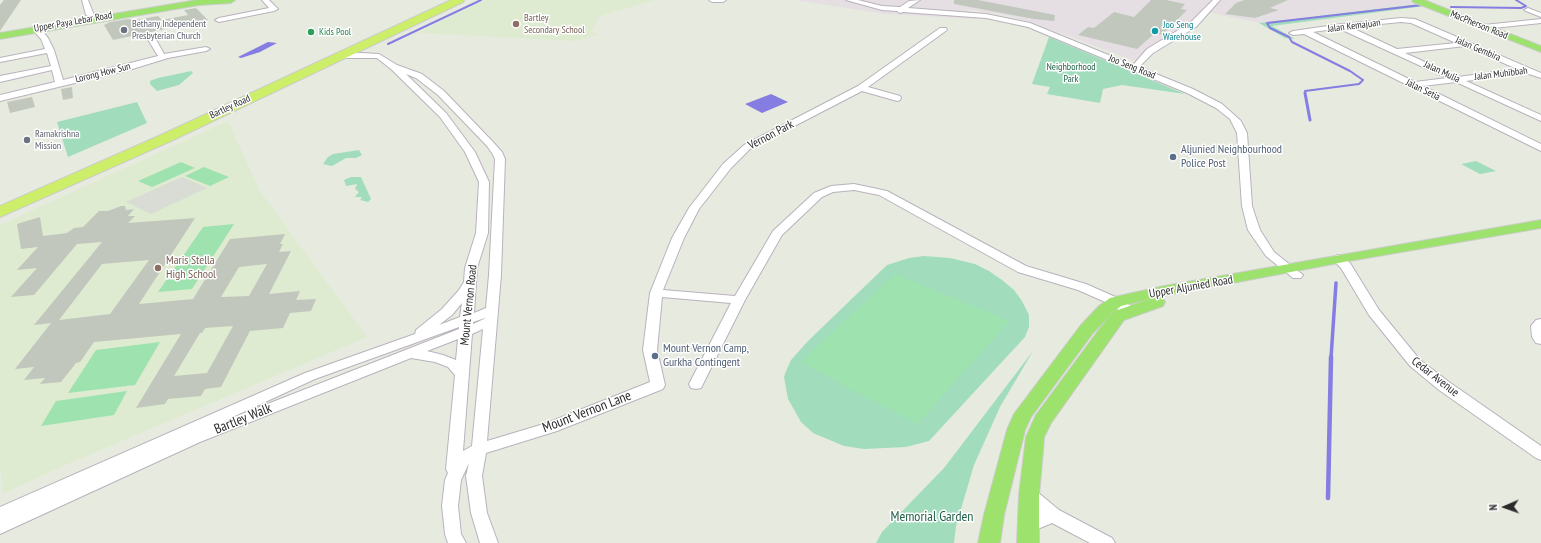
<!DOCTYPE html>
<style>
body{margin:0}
#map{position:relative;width:1541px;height:543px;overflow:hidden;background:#e7ebdf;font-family:"PT Sans Narrow",sans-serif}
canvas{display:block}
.north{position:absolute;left:1485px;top:487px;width:40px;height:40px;-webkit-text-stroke:3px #fff;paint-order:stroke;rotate:268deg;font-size:11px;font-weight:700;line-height:16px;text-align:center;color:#2b2b2b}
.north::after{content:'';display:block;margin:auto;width:14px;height:18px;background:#2b2b2b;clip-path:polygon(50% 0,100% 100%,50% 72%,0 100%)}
</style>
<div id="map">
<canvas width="1541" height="543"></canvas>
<div class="north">N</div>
</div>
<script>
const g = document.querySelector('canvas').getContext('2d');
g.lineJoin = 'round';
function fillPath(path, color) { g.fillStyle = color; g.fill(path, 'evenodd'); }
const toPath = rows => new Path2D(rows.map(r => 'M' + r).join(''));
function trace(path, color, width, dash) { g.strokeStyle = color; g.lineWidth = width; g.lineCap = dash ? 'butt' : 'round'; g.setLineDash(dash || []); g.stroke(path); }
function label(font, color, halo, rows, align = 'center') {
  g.font = font + ' "PT Sans Narrow",sans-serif'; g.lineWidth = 3; g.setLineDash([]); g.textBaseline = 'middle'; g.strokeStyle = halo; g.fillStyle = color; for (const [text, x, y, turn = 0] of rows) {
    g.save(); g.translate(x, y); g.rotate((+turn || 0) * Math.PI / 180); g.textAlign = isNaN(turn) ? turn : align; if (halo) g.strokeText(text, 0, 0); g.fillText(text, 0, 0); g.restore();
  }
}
fillPath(toPath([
 [794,0,1409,0,1419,4,1259,23,1203,11,1138,62,1036,24,1009,16,965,9,978,19,885,14]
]), '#e5dfe4');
fillPath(toPath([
 [488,0,655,0,600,16,591,31,597,35,577,41,418,33,474,5],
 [228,121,260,191,367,337,63,466,3,494,0,466,0,225]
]), '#deebd0');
fillPath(toPath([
 [1419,4,1425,6,1272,26,1295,39,1285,38,1259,23],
 [1049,37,1130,71,1185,94,1122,85,1103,89,1100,103,1047,94,1050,87,1032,84],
 [191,71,193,73,179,85,157,91,150,84,150,81,158,78],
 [137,102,147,123,68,157,57,122],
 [359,150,362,155,356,158,346,158,332,166,323,164,328,157,333,154],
 [1476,161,1496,171,1480,174,1461,164],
 [351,177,361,177,371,199,368,202,360,200,362,198,361,197,355,197,359,192,355,189,357,184,346,186,344,180],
 [924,256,950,258,975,264,989,271,1002,280,1014,290,1022,301,1029,315,1029,327,1025,337,929,441,906,447,864,449,844,446,813,433,801,422,788,399,784,377,786,371,791,360,808,341,887,265,909,258],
 [1033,351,1000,407,974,465,956,526,954,543,876,543,882,532,944,468]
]), '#a1dcbd');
fillPath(toPath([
 [181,162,195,168,152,187,138,181],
 [204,167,229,177,210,186,185,176],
 [234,224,192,289,158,292,203,227],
 [895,274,1010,321,917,424,800,362],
 [160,342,135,385,68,393,96,350],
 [127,391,114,415,41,426,56,401]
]), '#9ee2af');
fillPath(toPath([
 [182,177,207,188,151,214,126,202]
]), '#d9dcd5');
fillPath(toPath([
 [268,42,277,43,260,52,241,58,238,57],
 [771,94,788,102,762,113,745,104]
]), '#867de2');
trace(toPath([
 [1451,7,1521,8,1526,6,1516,0],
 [388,44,481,0],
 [1305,94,1305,91,1359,84,1363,80,1350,71,1292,42,1289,37,1270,28,1267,23,1422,5]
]), '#867de2', 2);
trace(toPath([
 [1305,93,1310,120]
]), '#867de2', 3);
trace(toPath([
 [1331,358,1336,283]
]), '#867de2', 3.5);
trace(toPath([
 [1328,498,1331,357]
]), '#867de2', 4.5);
fillPath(toPath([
 [4,0,21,0,0,31,0,5],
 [954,0,978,0,1055,15,1054,21,1034,19,954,4],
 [1151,0,1166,0,1185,4,1181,9,1187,10,1162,35,1155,33,1137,49,1078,35,1088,27,1094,28,1114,12,1134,17],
 [1244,0,1288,0,1270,8,1279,10,1255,18,1225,14,1236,3],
 [196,8,208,20,113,40,104,25,110,22,128,19,136,20,158,16,162,20,188,15,184,10],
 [72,87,73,98,63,100,61,89],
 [32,97,35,107,10,113,7,102],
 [121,206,125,206,126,210,134,209,128,216,135,216,128,223,195,218,139,304,193,299,230,239,285,234,280,244,283,244,279,252,291,251,269,294,300,291,296,300,316,299,311,311,290,313,283,328,250,331,221,387,205,389,201,396,168,399,165,404,136,408,181,334,94,342,80,362,76,363,61,382,40,384,45,378,24,380,34,367,15,369,51,323,34,325,102,242,77,244,34,295,11,297,37,268,17,270,38,247,21,249,17,224,40,217,43,236,67,233,74,228,83,227,99,211,108,211],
 [149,260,110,314,59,320,102,264],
 [267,264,249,296,221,297,239,267],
 [233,326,207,373,174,376,200,333,202,333,205,328]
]), '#c2c7be');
const minor = toPath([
 [82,0,88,0,94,15,93,17,90,17,86,15,82,0],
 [262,0,269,0,278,9,274,11,219,22,215,20,219,18,269,8,262,0],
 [709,0,726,0,723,2,712,2,709,0],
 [846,0,858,0,882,6,900,7,909,1,920,0,908,8,986,14,1030,23,1133,65,1147,49,1190,23,1213,0,1220,0,1196,27,1153,53,1139,67,1193,89,1222,104,1241,121,1247,133,1252,206,1260,230,1274,252,1303,275,1301,278,1293,278,1266,256,1248,230,1242,206,1237,133,1230,119,1216,108,1187,93,1028,27,986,18,903,12,900,13,897,11,882,10,846,0],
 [1528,8,1541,13,1541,17,1526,11,1524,10,1528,8],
 [1401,18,1415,19,1541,73,1541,78,1526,73,1466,81,1541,115,1541,121,1456,82,1423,86,1541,144,1541,151,1304,34,1293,35,1289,33,1293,31,1342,24,1401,18],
 [1401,22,1411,23,1456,43,1397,49,1350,27,1401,22],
 [1340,28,1340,29,1447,78,1415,82,1313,32,1340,28],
 [1465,46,1517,69,1458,77,1405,53,1465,46],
 [1541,19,1541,23,1484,29,1480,27,1484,25,1541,19],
 [33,27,39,27,48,38,54,50,63,80,158,56,147,38,151,36,154,36,164,54,206,47,210,49,206,51,168,58,129,70,0,101,0,95,55,82,52,70,0,82,0,76,51,66,47,53,0,62,0,58,45,49,41,39,32,29,33,27],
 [940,28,946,28,947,30,868,87,900,96,901,98,900,100,897,101,862,91,750,149,731,168,699,209,684,238,663,290,735,296,773,231,814,193,831,186,854,184,887,191,1026,266,1086,284,1120,299,1134,308,1135,311,1134,314,1124,314,1112,305,1078,290,1018,272,879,195,854,190,833,192,822,197,782,235,745,300,701,388,696,389,691,388,689,384,731,303,662,297,657,350,665,385,663,389,557,431,486,453,482,476,487,513,498,543,480,543,471,513,466,476,469,463,461,480,458,506,461,534,466,543,448,543,445,534,442,506,445,480,448,473,446,469,455,375,448,367,435,362,411,358,200,442,0,534,0,507,305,373,415,334,416,330,442,309,459,290,464,282,465,268,476,233,479,182,465,152,440,117,391,69,377,58,340,58,336,56,337,54,361,53,379,54,397,65,422,74,444,91,493,142,502,152,505,159,501,275,487,441,547,423,650,382,643,350,650,293,672,238,689,208,723,164,744,145,858,86,940,28],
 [406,74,416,78,438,95,487,146,492,153,495,159,489,275,486,308,474,313,477,268,488,233,489,182,475,152,446,113,406,74],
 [462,303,460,317,439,325,452,315,462,303],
 [485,318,484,319,473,324,473,322,485,318],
 [459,327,459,329,224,421,315,379,459,327],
 [483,329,472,446,463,451,472,334,483,329],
 [458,339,456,360,443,355,427,351,458,339],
 [1338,255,1342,257,1350,263,1379,310,1420,360,1449,382,1541,446,1541,460,1536,458,1439,390,1410,366,1369,315,1341,268,1332,259,1334,257,1338,255],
 [1541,319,1541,344,1536,343,1532,337,1531,326,1536,320,1541,319],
 [1029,488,1035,490,1059,510,1112,538,1115,543,1090,543,1052,523,1028,533,1022,531,1020,526,1022,521,1039,513,1023,500,1021,495,1023,490,1029,488]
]);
const major = toPath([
 [197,0,235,0,231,3,199,5,0,39,0,33,197,0],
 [1412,0,1424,0,1541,46,1541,52,1413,2,1412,0],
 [1541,220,1541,228,1349,261,1158,297,1163,298,1165,302,1163,306,1124,320,1051,423,1044,437,1043,451,1039,495,1039,543,1017,543,1019,495,1026,437,1036,415,1112,312,1150,299,1121,306,1111,314,1093,333,1031,417,1025,430,1004,515,1000,543,978,543,984,515,1007,430,1014,414,1081,325,1099,306,1110,298,1164,286,1541,220]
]);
const highway = toPath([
 [451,0,464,0,463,2,171,141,0,217,0,206,161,135,451,0]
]);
trace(minor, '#b9b2bd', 2);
trace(major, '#ccc', 2);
trace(highway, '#ccc', 2);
fillPath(minor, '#fff');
fillPath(major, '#9de26d');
fillPath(highway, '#ccee68');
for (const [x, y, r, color] of [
 [516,24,4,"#8d6e63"],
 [124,30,4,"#6b7280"],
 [1155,31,4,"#0f9aa8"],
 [311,32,4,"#2e9e5b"],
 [27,140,4,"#6b7280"],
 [1173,157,4,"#5c6f8a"],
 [158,268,4,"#8d6e63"],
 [655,356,4,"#5c6f8a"]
]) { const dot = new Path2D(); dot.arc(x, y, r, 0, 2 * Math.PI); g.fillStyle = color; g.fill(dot); trace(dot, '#fff', 1.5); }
label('10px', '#785e54', '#fff', [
 ["Bartley",524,18],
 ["Secondary School",524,30]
], 'left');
label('10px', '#2b2b2b', '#fff', [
 ["Upper Paya Lebar Road",73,22,-10],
 ["MacPherson Road",1479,25,22],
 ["Jalan Kemajuan",1354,26,-7],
 ["Jalan Gembira",1478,49,23],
 ["Joo Seng Road",1132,67,22],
 ["Jalan Mulia",1442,72,25],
 ["Lorong How Sun",103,73,-14],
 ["Jalan Muhibbah",1501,74,-7],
 ["Jalan Setia",1423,90,26],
 ["Bartley Road",230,107,-25]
]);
label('10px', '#5b616d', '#fff', [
 ["Bethany Independent",132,24],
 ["Presbyterian Church",132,36],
 ["Ramakrishna",35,134],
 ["Mission",35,146]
], 'left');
label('10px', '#0d838f', '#fff', [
 ["Joo Seng",1163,25],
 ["Warehouse",1163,37]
], 'left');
label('10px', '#27864d', '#fff', [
 ["Kids Pool",319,32]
], 'left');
label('10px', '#226149', '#fff', [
 ["Neighborhood",1071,67],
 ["Park",1071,79]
]);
label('12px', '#2b2b2b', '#fff', [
 ["Vernon Park",771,135,-28],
 ["Upper Aljunied Road",1191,287,-10],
 ["Mount Vernon Road",469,305,-84],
 ["Cedar Avenue",1435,377,38]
]);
label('12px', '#4e5e75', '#fff', [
 ["Aljunied Neighbourhood",1181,150],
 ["Police Post",1181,164],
 ["Mount Vernon Camp,",663,349],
 ["Gurkha Contingent",663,363]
], 'left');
label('12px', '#785e54', '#fff', [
 ["Maris Stella",166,261],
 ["High School",166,275]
], 'left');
label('14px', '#2b2b2b', '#fff', [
 ["Mount Vernon Lane",587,412,-21],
 ["Bartley Walk",243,419,-22]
]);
label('14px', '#226149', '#fff', [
 ["Memorial Garden",932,517]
]);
</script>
